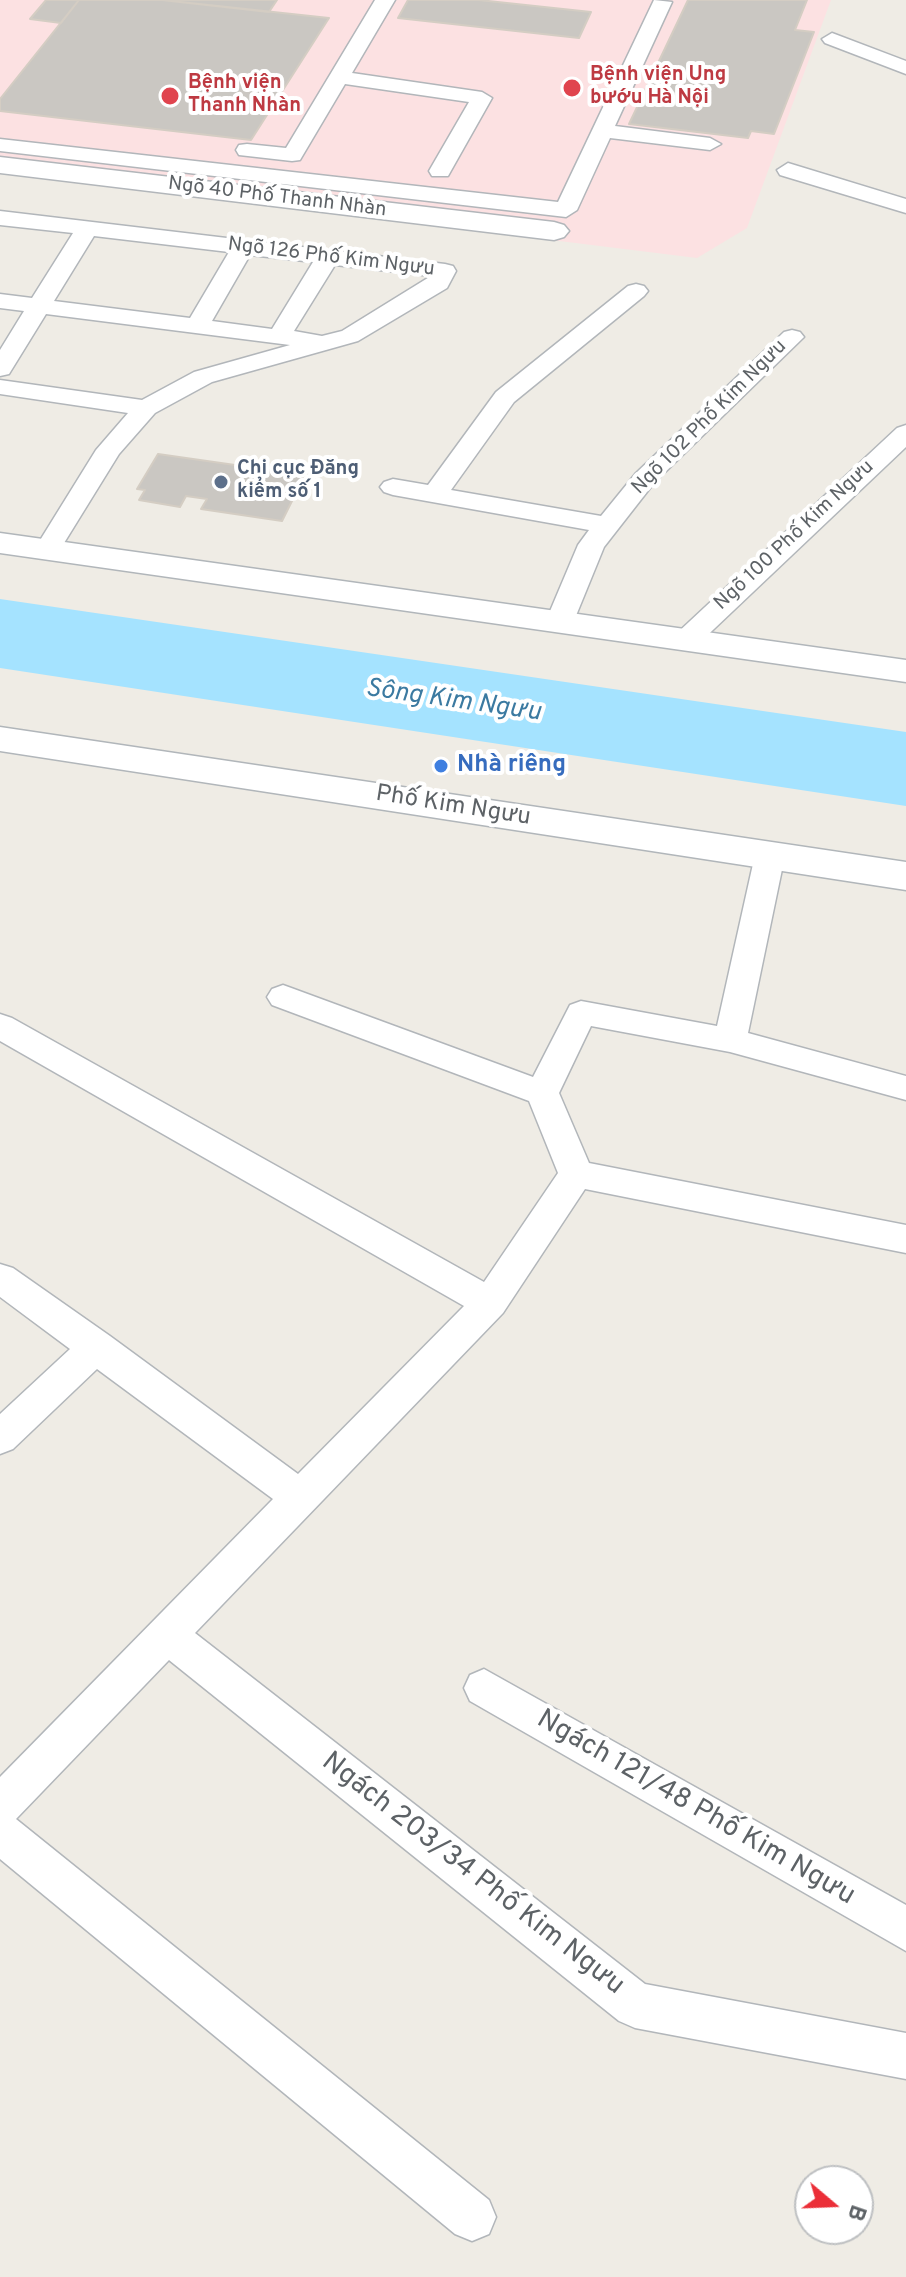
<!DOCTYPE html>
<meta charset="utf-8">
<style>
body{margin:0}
#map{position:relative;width:906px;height:2277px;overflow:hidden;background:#efece5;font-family:Overpass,sans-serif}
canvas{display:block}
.north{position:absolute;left:794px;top:2165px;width:80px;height:80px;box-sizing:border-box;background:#fff;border:2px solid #bec0c2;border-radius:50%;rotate:109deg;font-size:22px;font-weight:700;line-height:32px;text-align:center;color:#5d6266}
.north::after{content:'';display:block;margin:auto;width:28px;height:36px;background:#eb2f38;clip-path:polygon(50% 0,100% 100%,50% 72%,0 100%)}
</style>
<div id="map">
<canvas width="906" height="2277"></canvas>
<div class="north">B</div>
</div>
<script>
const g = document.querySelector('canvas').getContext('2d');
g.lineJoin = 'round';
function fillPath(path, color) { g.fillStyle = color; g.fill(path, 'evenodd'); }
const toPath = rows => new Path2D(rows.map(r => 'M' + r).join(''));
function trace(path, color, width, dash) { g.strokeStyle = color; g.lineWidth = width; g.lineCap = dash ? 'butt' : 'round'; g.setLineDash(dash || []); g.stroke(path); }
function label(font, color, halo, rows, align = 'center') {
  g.font = font + ' Overpass,sans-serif'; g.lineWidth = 8; g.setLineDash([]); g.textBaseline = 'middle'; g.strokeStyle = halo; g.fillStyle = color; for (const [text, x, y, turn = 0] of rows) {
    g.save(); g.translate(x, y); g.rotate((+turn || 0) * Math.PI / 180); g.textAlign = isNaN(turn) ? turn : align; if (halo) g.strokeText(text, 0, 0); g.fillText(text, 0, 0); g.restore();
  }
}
fillPath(toPath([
 [0,0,831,0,747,228,697,258,0,172]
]), '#fce1e2');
fillPath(toPath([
 [0,599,906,732,906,806,0,668]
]), '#a5e3ff');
const building = toPath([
 [46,0,79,0,61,23,30,19,46,0],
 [79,0,162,0,329,18,251,140,0,111,0,99,79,0],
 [162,0,277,0,269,12,162,0],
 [408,0,479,0,591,12,579,38,398,18,408,0],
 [688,0,807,0,795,30,814,32,774,134,751,131,748,138,629,124,688,0],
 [158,454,305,475,282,521,201,509,207,499,186,496,180,507,139,500,145,490,137,489,158,454]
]);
fillPath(building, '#cac7c2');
trace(building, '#d4cdc3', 2);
const lane = toPath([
 [375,0,395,0,352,73,482,92,492,98,448,176,432,176,429,171,469,102,345,84,300,160,292,161,239,155,236,150,239,145,247,144,286,148,375,0],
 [654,0,672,2,615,126,710,138,721,144,710,150,610,138,577,210,566,217,0,151,0,139,558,202,654,0],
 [832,33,906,61,906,74,825,43,822,39,832,33],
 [788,163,906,199,906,213,780,175,777,170,788,163],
 [0,211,445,264,453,266,456,271,447,288,358,341,212,382,155,413,119,454,56,556,47,558,38,556,34,550,96,450,128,413,0,394,0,380,142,400,194,372,290,345,46,314,9,374,0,376,0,350,24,311,0,308,0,294,32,298,73,233,0,225,0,211],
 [94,236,229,252,190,318,54,301,94,236],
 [250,255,313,262,272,329,212,321,250,255],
 [335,265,431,276,342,331,322,336,294,331,335,265],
 [636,284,644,286,648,291,644,296,514,402,451,490,601,516,636,473,784,332,792,330,800,332,804,337,654,483,604,547,573,623,569,629,559,631,549,629,545,623,578,545,589,530,393,495,384,492,380,487,384,482,393,479,428,485,496,392,628,286,636,284],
 [906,425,906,447,695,647,685,649,675,647,671,641,675,635,897,428,906,425],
 [770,845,781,848,785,855,748,1033,906,1076,906,1100,730,1052,591,1026,559,1093,589,1163,906,1225,906,1253,585,1189,503,1313,195,1633,645,1984,906,2033,906,2079,635,2028,619,2021,169,1660,16,1819,489,2200,496,2217,489,2234,472,2241,455,2234,0,1859,0,1777,273,1499,97,1369,13,1449,0,1454,0,1414,70,1349,0,1297,0,1264,13,1268,110,1336,298,1474,464,1306,0,1041,0,1014,12,1018,484,1282,558,1173,529,1101,272,1005,267,997,272,989,283,985,294,989,533,1077,570,1005,581,1001,717,1026,755,855,759,848,770,845],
 [484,1669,906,1905,906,1951,470,1701,464,1688,470,1675,484,1669]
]);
const street = toPath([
 [0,157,554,222,564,225,569,231,564,237,554,240,0,173,0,157]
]);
const secondary = toPath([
 [0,533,906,660,906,682,0,553,0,533],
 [0,727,906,862,906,890,0,751,0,727]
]);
trace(lane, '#b2b6ba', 3);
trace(street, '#b2b6ba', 3);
trace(secondary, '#b1b6ba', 3);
fillPath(lane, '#fff');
fillPath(street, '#fff');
fillPath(secondary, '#fff');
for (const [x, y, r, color] of [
 [572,88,10,"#e0444e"],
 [170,96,10,"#e0444e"],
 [221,482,8,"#5c6f8a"],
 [441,766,8,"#3f7fe0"]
]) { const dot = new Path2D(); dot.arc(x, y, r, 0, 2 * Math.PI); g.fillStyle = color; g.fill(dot); trace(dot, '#fff', 3); }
label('bold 20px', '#be3a42', '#fff', [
 ["Bệnh viện Ung",590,76],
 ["bướu Hà Nội",590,99],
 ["Bệnh viện",188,84],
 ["Thanh Nhàn",188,107]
], 'left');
label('20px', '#5d6266', '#fff', [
 ["Ngõ 40 Phố Thanh Nhàn",277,198,7],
 ["Ngõ 126 Phố Kim Ngưu",331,258,7],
 ["Ngõ 102 Phố Kim Ngưu",710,418,-45],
 ["Ngõ 100 Phố Kim Ngưu",795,536,-43]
]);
label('bold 20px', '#4e5e75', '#fff', [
 ["Chi cục Đăng",237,470],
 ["kiểm số 1",237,493]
], 'left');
label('bold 24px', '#366cbe', '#fff', [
 ["Nhà riêng",457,766]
], 'left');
label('24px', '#5d6266', '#fff', [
 ["Phố Kim Ngưu",453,807,9]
]);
label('italic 26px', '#3b7aa1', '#fff', [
 ["Sông Kim Ngưu",453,702,8]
]);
label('28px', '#5d6266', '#fff', [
 ["Ngách 121/48 Phố Kim Ngưu",695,1809,30],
 ["Ngách 203/34 Phố Kim Ngưu",472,1875,38]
]);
</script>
